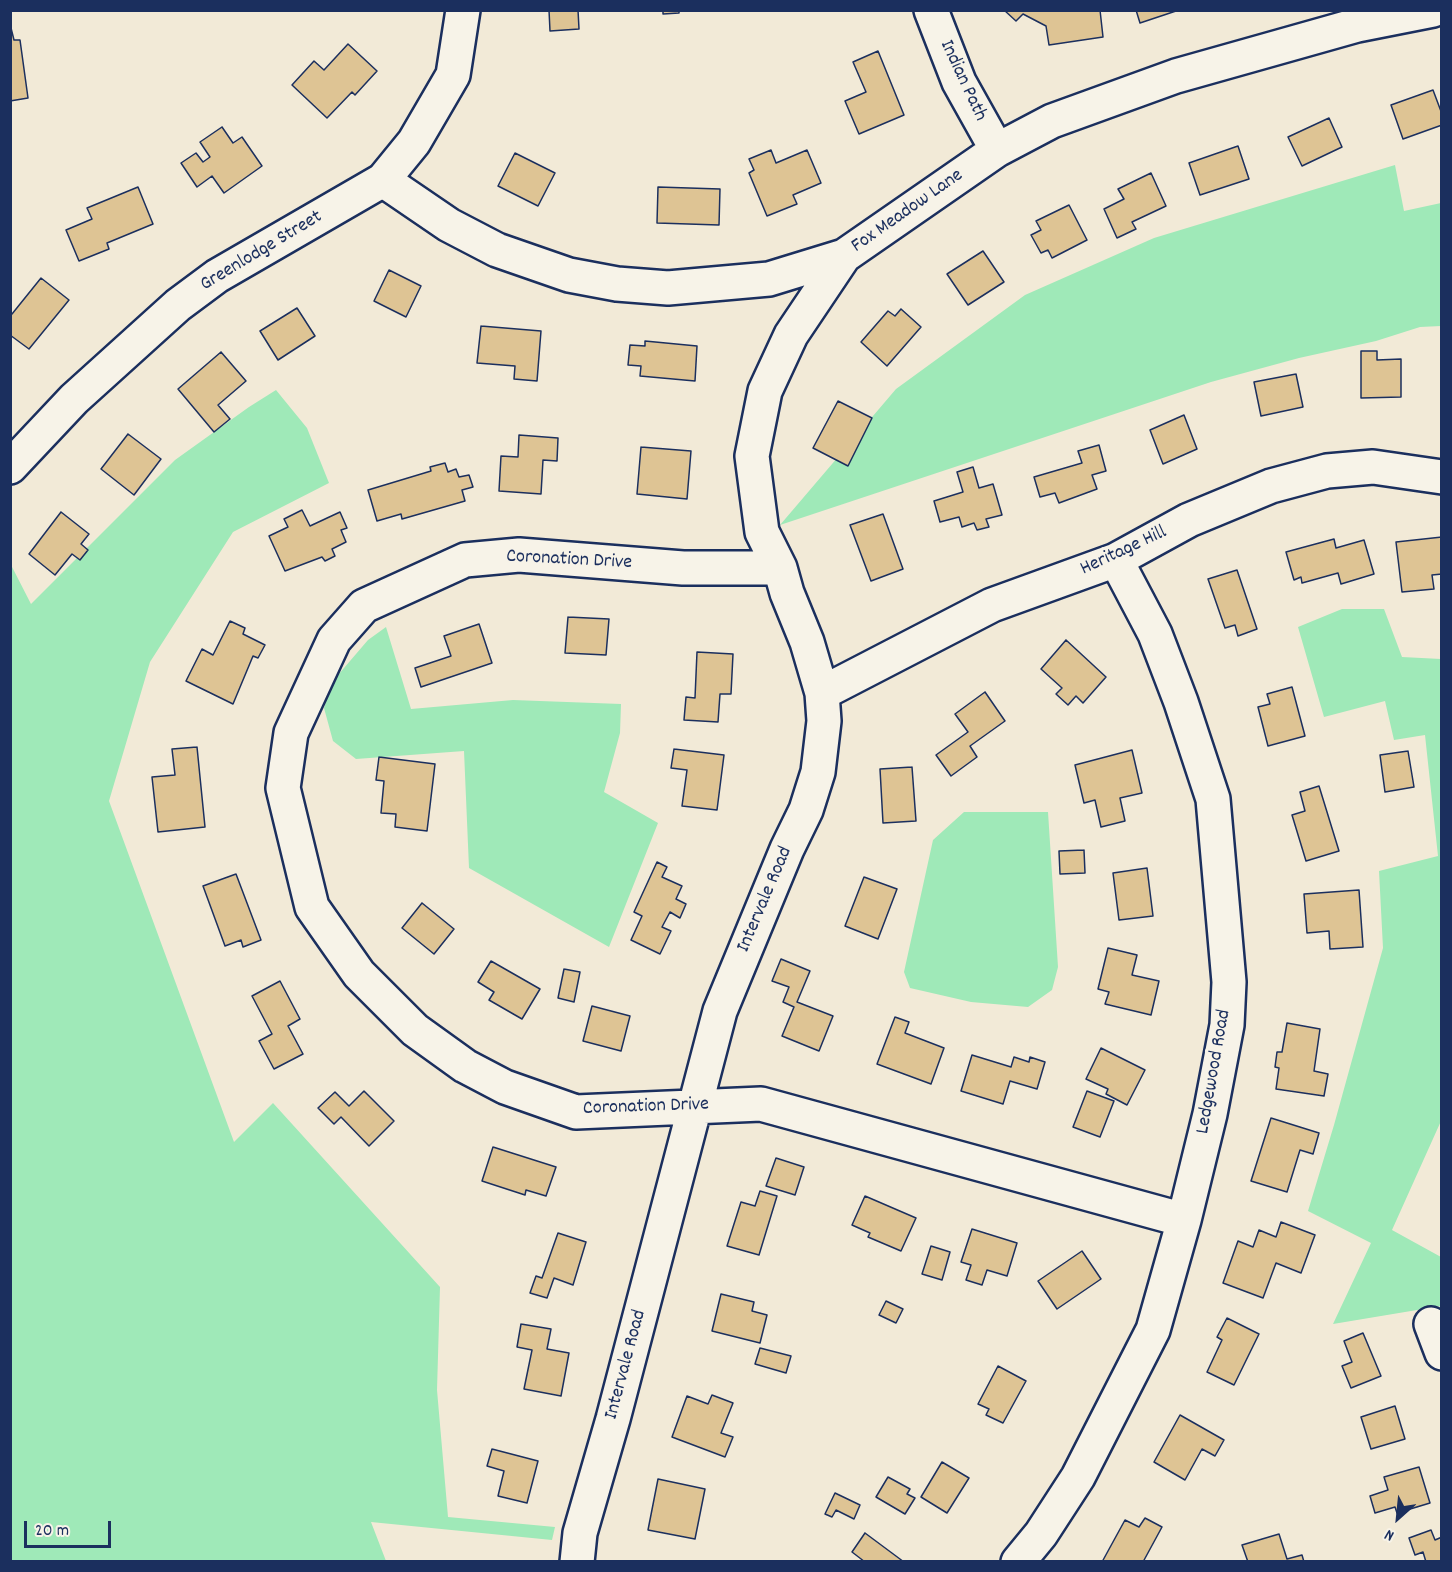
<!DOCTYPE html>
<style>
body{margin:0}
#map{position:relative;width:1452px;height:1572px;overflow:hidden;background:#f2ead7;font-family:Dekko,sans-serif}
canvas{display:block}
.frame{position:absolute;inset:0;border:12px solid #1b2f5e;pointer-events:none}
.north{position:absolute;left:1368px;top:1488px;width:60px;height:60px;-webkit-text-stroke:4px #f7f3e8;paint-order:stroke;rotate:207deg;font-size:16px;font-weight:700;line-height:24px;text-align:center;color:#1b2f5e}
.north::after{content:'';display:block;margin:auto;width:21px;height:27px;background:#1b2f5e;clip-path:polygon(50% 0,100% 100%,50% 72%,0 100%)}
.scale{position:absolute;left:24px;top:1521px;width:87px;height:27px;box-sizing:border-box;border:3px solid #1b2f5e;border-top:0;padding-left:8px;font-size:18px;line-height:21px;white-space:nowrap;color:#1b2f5e;-webkit-text-stroke:4px #f7f3e8;paint-order:stroke}
</style>
<div id="map">
<canvas width="1452" height="1572"></canvas>
<div class="frame"></div>
<div class="north">N</div>
<div class="scale">20 m</div>
</div>
<script>
const g = document.querySelector('canvas').getContext('2d');
g.lineJoin = 'round';
function fillPath(path, color) { g.fillStyle = color; g.fill(path, 'evenodd'); }
const toPath = rows => new Path2D(rows.map(r => 'M' + r).join(''));
function trace(path, color, width, dash) { g.strokeStyle = color; g.lineWidth = width; g.lineCap = dash ? 'butt' : 'round'; g.setLineDash(dash || []); g.stroke(path); }
function label(font, color, halo, rows, align = 'center') {
  g.font = font + ' Dekko,sans-serif'; g.lineWidth = 6; g.setLineDash([]); g.textBaseline = 'middle'; g.strokeStyle = halo; g.fillStyle = color; for (const [text, x, y, turn = 0] of rows) {
    g.save(); g.translate(x, y); g.rotate((+turn || 0) * Math.PI / 180); g.textAlign = isNaN(turn) ? turn : align; if (halo) g.strokeText(text, 0, 0); g.fillText(text, 0, 0); g.restore();
  }
}
fillPath(toPath([
 [1395,165,1404,211,1441,203,1441,326,1420,327,1376,341,1299,358,1211,382,780,525,896,389,1025,295,1154,238],
 [276,390,307,428,329,483,233,532,150,662,109,801,234,1142,273,1103,440,1287,437,1390,448,1517,555,1527,552,1540,371,1522,386,1561,11,1561,10,563,31,604,175,460,249,407],
 [1342,609,1384,609,1402,657,1441,659,1441,1121,1392,1230,1441,1257,1441,1306,1333,1324,1371,1243,1308,1211,1334,1125,1383,948,1379,871,1438,856,1425,735,1394,740,1385,701,1324,717,1298,627],
 [386,627,411,709,513,700,621,704,620,733,604,792,658,823,609,947,469,868,464,751,356,759,333,741,324,708,332,682,368,640],
 [964,812,1048,812,1058,967,1052,990,1028,1007,971,1002,910,988,904,972,933,840]
]), '#9fe9b8');
const building = toPath([
 [549,10,578,10,579,29,550,31,549,10],
 [663,10,679,10,679,13,663,14,663,10],
 [1004,10,1100,10,1103,37,1049,45,1046,26,1023,14,1016,21,1004,10],
 [1136,10,1179,10,1140,23,1136,10],
 [10,24,14,40,20,40,28,98,10,101,10,24],
 [348,44,377,71,355,95,352,92,327,118,292,85,314,61,324,70,348,44],
 [878,51,904,115,859,134,845,101,866,92,853,62,878,51],
 [1433,90,1442,114,1442,125,1403,139,1391,105,1433,90],
 [1329,118,1342,147,1302,166,1288,137,1329,118],
 [222,127,233,143,242,137,262,166,224,193,212,176,197,187,181,163,196,153,203,162,210,157,200,142,222,127],
 [1238,146,1249,179,1200,195,1189,163,1238,146],
 [771,150,776,163,807,150,821,183,793,195,797,204,767,216,749,173,754,170,749,159,771,150],
 [515,153,555,173,538,206,498,186,515,153],
 [1151,173,1166,206,1132,222,1136,229,1117,238,1104,209,1124,199,1118,189,1151,173],
 [138,187,153,224,107,243,109,249,79,261,66,230,92,219,87,208,138,187],
 [658,187,720,189,719,225,657,223,658,187],
 [1069,205,1087,240,1052,258,1048,250,1041,253,1031,235,1041,230,1036,221,1069,205],
 [983,251,1004,282,968,305,947,274,983,251],
 [389,270,421,286,406,317,374,301,389,270],
 [41,278,69,300,29,349,10,335,10,313,12,314,41,278],
 [297,308,315,336,278,360,260,331,297,308],
 [901,309,921,327,887,366,861,342,888,311,895,316,901,309],
 [481,326,541,331,537,381,514,379,515,366,477,363,481,326],
 [645,341,697,346,695,381,640,376,641,366,628,365,630,345,645,346,645,341],
 [1361,351,1377,351,1377,360,1401,359,1401,397,1361,398,1361,351],
 [221,352,246,381,218,405,230,419,214,432,178,389,221,352],
 [1296,374,1303,407,1261,416,1254,382,1296,374],
 [838,401,872,418,848,466,813,448,838,401],
 [1184,415,1197,449,1163,464,1150,430,1184,415],
 [128,434,161,459,134,495,101,469,128,434],
 [519,435,558,438,557,461,543,460,541,494,499,491,501,456,518,457,519,435],
 [1099,445,1106,471,1092,475,1097,489,1059,503,1055,493,1040,497,1034,477,1082,463,1078,451,1099,445],
 [641,447,691,451,687,499,637,494,641,447],
 [445,463,448,472,456,469,459,477,469,475,473,487,462,490,465,501,402,519,401,514,377,521,368,490,431,471,430,467,445,463],
 [973,467,979,488,993,484,1002,515,986,519,989,527,977,530,974,523,962,527,959,517,940,522,934,501,963,492,957,472,973,467],
 [302,510,310,526,340,512,347,528,341,530,346,542,332,549,335,556,325,561,322,557,285,571,269,536,288,527,284,519,302,510],
 [61,512,89,534,81,544,88,550,80,560,72,554,55,575,29,554,61,512],
 [883,514,903,569,871,581,850,525,883,514],
 [1442,537,1442,574,1432,575,1434,589,1402,592,1396,542,1442,537],
 [1334,539,1336,548,1364,540,1374,574,1341,584,1338,573,1302,583,1301,577,1294,580,1286,552,1334,539],
 [1237,570,1257,629,1238,636,1235,625,1225,628,1208,579,1237,570],
 [568,617,609,619,606,655,565,653,568,617],
 [230,621,245,628,243,634,265,645,258,658,253,656,233,704,186,681,202,649,213,655,230,621],
 [479,624,492,663,421,687,415,668,451,656,444,636,479,624],
 [1066,640,1106,677,1083,703,1076,696,1068,705,1056,694,1062,688,1041,669,1066,640],
 [697,652,733,654,731,694,720,694,718,722,684,720,686,697,695,698,697,652],
 [1292,687,1305,736,1268,746,1258,707,1270,704,1267,694,1292,687],
 [985,692,1005,721,970,746,977,757,951,776,936,755,968,732,955,714,985,692],
 [197,747,205,827,158,832,152,777,175,775,172,749,197,747],
 [674,749,724,755,717,810,682,806,687,770,671,768,674,749],
 [1132,750,1142,793,1120,798,1125,821,1101,827,1095,800,1084,803,1075,765,1132,750],
 [1408,751,1414,787,1385,792,1380,755,1408,751],
 [379,757,435,764,427,831,395,827,396,814,381,813,384,781,376,780,379,757],
 [912,767,916,821,883,823,880,769,912,767],
 [1319,786,1339,851,1306,861,1292,815,1305,811,1300,792,1319,786],
 [1084,850,1085,873,1060,874,1059,851,1084,850],
 [657,862,667,867,662,877,682,886,676,899,686,904,680,918,670,912,662,927,671,931,660,954,631,940,642,916,634,912,657,862],
 [1147,868,1153,916,1119,920,1113,873,1147,868],
 [236,874,261,940,243,947,241,940,225,946,203,886,236,874],
 [864,877,897,889,878,939,845,926,864,877],
 [1359,890,1363,947,1330,949,1329,931,1307,933,1304,894,1359,890],
 [422,903,454,929,434,954,402,928,422,903],
 [1108,948,1137,955,1132,975,1159,981,1151,1015,1105,1004,1109,992,1098,989,1108,948],
 [781,959,810,971,797,1002,833,1016,819,1051,782,1036,794,1007,783,1002,789,987,772,981,781,959],
 [491,961,540,989,522,1019,489,1000,494,992,478,982,491,961],
 [564,969,580,972,574,1002,558,998,564,969],
 [280,981,300,1019,288,1026,303,1054,274,1069,259,1041,272,1034,252,996,280,981],
 [592,1006,630,1016,621,1051,583,1041,592,1006],
 [895,1017,909,1022,905,1033,944,1048,931,1084,877,1064,895,1017],
 [1287,1023,1320,1029,1314,1071,1328,1074,1324,1096,1276,1089,1279,1068,1275,1067,1277,1052,1282,1052,1287,1023],
 [1101,1048,1145,1070,1127,1105,1106,1094,1108,1089,1086,1079,1101,1048],
 [972,1055,1011,1067,1014,1057,1029,1062,1030,1057,1045,1062,1037,1089,1010,1081,1003,1104,961,1091,972,1055],
 [364,1091,394,1121,369,1146,341,1117,334,1124,318,1108,335,1092,349,1106,364,1091],
 [1087,1091,1114,1101,1100,1137,1073,1127,1087,1091],
 [1271,1118,1319,1133,1313,1154,1300,1150,1287,1192,1251,1181,1271,1118],
 [493,1147,556,1167,546,1196,526,1190,525,1195,482,1181,493,1147],
 [776,1158,804,1167,795,1195,766,1186,776,1158],
 [760,1191,777,1196,759,1255,727,1246,741,1202,755,1206,760,1191],
 [865,1196,916,1218,901,1251,868,1237,870,1233,852,1225,865,1196],
 [1281,1222,1315,1235,1301,1273,1276,1263,1263,1298,1223,1283,1238,1241,1253,1247,1259,1230,1276,1237,1281,1222],
 [972,1229,1017,1243,1007,1276,987,1270,982,1285,966,1280,971,1265,961,1262,972,1229],
 [558,1233,586,1242,573,1285,554,1278,547,1298,530,1293,536,1276,542,1278,558,1233],
 [931,1246,950,1252,942,1280,922,1274,931,1246],
 [1082,1251,1101,1279,1057,1309,1038,1281,1082,1251],
 [721,1294,754,1302,752,1311,767,1315,760,1343,712,1331,721,1294],
 [886,1301,903,1309,896,1323,879,1315,886,1301],
 [1227,1318,1259,1334,1234,1385,1207,1372,1222,1340,1217,1337,1227,1318],
 [521,1324,551,1329,547,1349,569,1353,561,1396,524,1389,532,1350,517,1347,521,1324],
 [1363,1333,1381,1376,1351,1388,1342,1366,1352,1362,1344,1341,1363,1333],
 [760,1348,791,1356,786,1373,755,1364,760,1348],
 [998,1366,1026,1381,1003,1423,986,1415,989,1409,978,1404,998,1366],
 [712,1395,733,1403,721,1433,733,1437,725,1457,672,1437,687,1396,708,1404,712,1395],
 [1395,1406,1405,1439,1371,1449,1361,1417,1395,1406],
 [1180,1415,1224,1440,1215,1456,1202,1449,1185,1480,1154,1462,1180,1415],
 [492,1449,538,1461,527,1503,498,1496,504,1471,487,1466,492,1449],
 [942,1462,969,1478,947,1513,921,1497,942,1462],
 [1419,1467,1430,1503,1397,1513,1395,1507,1375,1513,1370,1496,1388,1490,1384,1477,1419,1467],
 [888,1477,910,1489,907,1494,915,1498,905,1514,876,1497,888,1477],
 [658,1479,705,1489,695,1539,648,1530,658,1479],
 [835,1493,860,1505,854,1519,836,1510,832,1517,825,1514,835,1493],
 [1145,1518,1162,1527,1143,1562,1102,1562,1125,1520,1139,1527,1145,1518],
 [1431,1530,1435,1540,1442,1537,1442,1562,1426,1562,1423,1552,1415,1555,1409,1538,1431,1530],
 [865,1533,904,1562,865,1562,852,1552,865,1533],
 [1279,1534,1287,1559,1302,1555,1304,1562,1248,1562,1242,1545,1279,1534]
]);
fillPath(building, '#dec494');
trace(building, '#1b2f5e', 1.5);
const street = toPath([
 [931,10,959,82,997,150],
 [383,180,449,225,497,250,569,275,617,284,668,288,769,279,844,256,997,150,1052,121,1176,76,1357,25,1433,10],
 [780,568,683,568,519,555,465,560,364,606,334,640,291,733,283,788,312,907,359,974,415,1030,465,1066,505,1087,576,1112,761,1104,1184,1220],
 [822,693,992,605,1116,560,1189,520,1271,486,1327,471,1373,467,1442,477],
 [1431,1324,1442,1353],
 [577,1562,580,1533,613,1419,720,1011,787,849,806,810,818,772,824,721,822,693,807,642,787,593,780,568,762,532,752,456,765,391,791,335,844,256],
 [1018,1562,1041,1534,1078,1477,1153,1330,1184,1220,1210,1114,1227,1025,1229,982,1213,799,1181,702,1155,634,1116,560]
]);
const secondary = toPath([
 [10,467,74,399,178,305,217,276,383,180,414,142,453,75,463,10]
]);
trace(street, '#1b2f5e', 38);
trace(secondary, '#1b2f5e', 38);
trace(street, '#f7f3e8', 33);
trace(secondary, '#f7f3e8', 33);
label('20px', '#1b2f5e', '#f7f3e8', [
 ["Indian Path",962,81,65],
 ["Fox Meadow Lane",908,212,-35],
 ["Greenlodge Street",262,252,-31],
 ["Heritage Hill",1124,552,-25],
 ["Coronation Drive",569,561,3],
 ["Intervale Road",766,900,-67],
 ["Ledgewood Road",1215,1072,-80],
 ["Coronation Drive",646,1108,-2],
 ["Intervale Road",627,1365,-75]
]);
</script>
